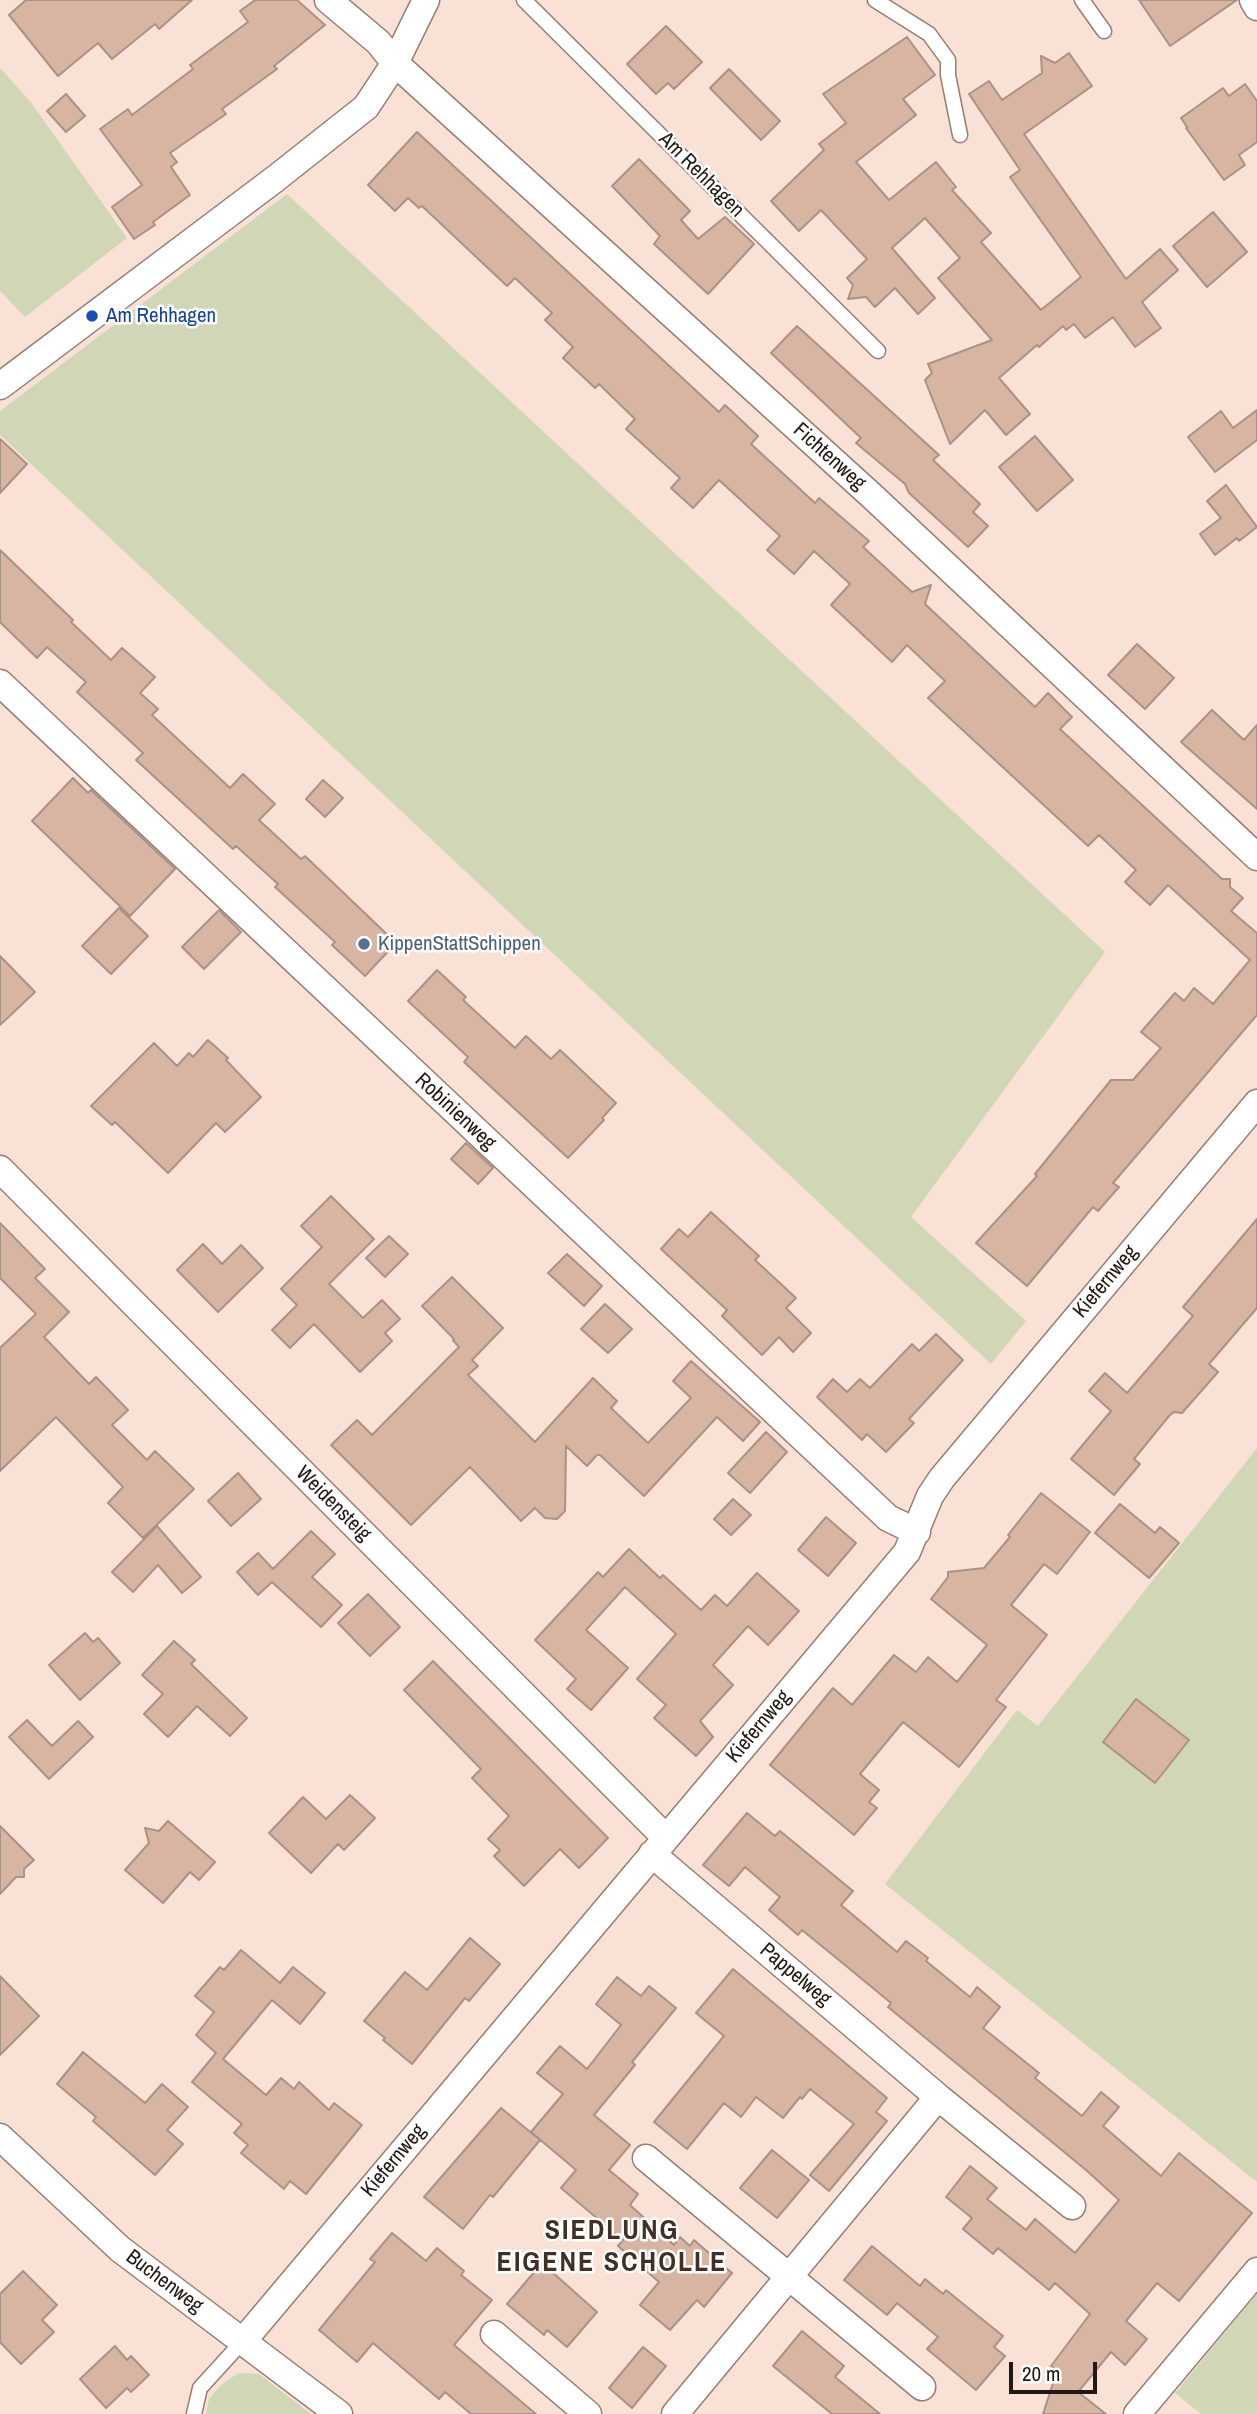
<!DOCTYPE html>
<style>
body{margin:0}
#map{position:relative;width:1257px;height:2414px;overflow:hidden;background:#fae1d5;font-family:"Archivo Narrow",sans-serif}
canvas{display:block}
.scale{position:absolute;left:1009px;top:2362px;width:88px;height:32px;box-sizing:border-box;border:4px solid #211914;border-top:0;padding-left:9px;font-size:21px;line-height:24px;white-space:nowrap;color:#211914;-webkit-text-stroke:5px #fff;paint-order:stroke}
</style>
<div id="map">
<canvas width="1257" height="2414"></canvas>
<div class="scale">20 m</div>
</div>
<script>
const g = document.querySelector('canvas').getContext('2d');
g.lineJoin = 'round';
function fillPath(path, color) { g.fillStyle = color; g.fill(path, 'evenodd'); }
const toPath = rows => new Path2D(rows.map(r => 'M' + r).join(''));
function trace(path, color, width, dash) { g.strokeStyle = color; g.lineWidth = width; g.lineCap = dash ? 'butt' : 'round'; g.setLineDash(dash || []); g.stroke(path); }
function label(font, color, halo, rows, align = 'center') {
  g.font = font + ' "Archivo Narrow",sans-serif'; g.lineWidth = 5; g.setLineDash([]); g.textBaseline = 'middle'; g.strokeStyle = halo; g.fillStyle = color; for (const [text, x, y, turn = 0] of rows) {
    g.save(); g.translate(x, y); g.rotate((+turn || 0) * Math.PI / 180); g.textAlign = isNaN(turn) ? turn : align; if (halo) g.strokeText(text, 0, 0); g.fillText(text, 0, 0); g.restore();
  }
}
fillPath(toPath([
 [0,68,30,101,127,238,25,317,0,291],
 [287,194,1105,952,911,1217,1026,1321,991,1364,0,435,0,411],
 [1257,1448,1257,2182,885,1884,1017,1710,1038,1726],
 [1257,2294,1257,2414,1201,2414,1175,2393],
 [238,2373,259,2374,311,2414,206,2414,209,2399,220,2386]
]), '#d1d7b6');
const building = toPath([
 [26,0,192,0,159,29,155,24,112,59,98,43,58,76,9,15,26,0],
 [255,0,297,0,325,25,274,66,277,69,222,109,226,114,170,153,177,162,171,167,190,195,153,222,155,225,134,239,112,207,142,185,100,129,128,109,132,115,193,69,190,65,248,22,240,11,255,0],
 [1139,0,1237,0,1170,46,1139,0],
 [666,26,702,62,674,89,668,83,656,94,627,64,666,26],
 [907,37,935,75,903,99,916,115,856,162,889,200,936,162,956,187,952,190,991,233,981,242,1041,310,1081,277,1010,177,1020,170,969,94,989,81,1002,100,1042,73,1041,56,1055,63,1069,53,1092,86,1024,134,1126,279,1160,249,1178,270,1142,302,1161,328,1135,347,1113,317,1085,338,1074,324,1066,330,1063,326,1039,347,1037,345,999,378,1030,414,1006,435,985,410,950,444,925,380,932,373,928,364,992,340,938,278,960,258,925,218,892,248,935,298,918,314,895,288,875,307,866,297,848,299,853,285,847,278,867,259,821,210,799,231,771,201,824,150,819,144,846,123,823,94,907,37],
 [729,69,780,121,761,140,710,88,729,69],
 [1245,84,1257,101,1257,142,1239,155,1245,165,1224,180,1186,128,1187,127,1181,118,1223,88,1229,96,1245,84],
 [66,94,85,116,66,132,47,111,66,94],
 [417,132,719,412,725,405,758,436,751,444,815,503,819,498,869,541,863,547,912,592,931,585,925,604,1035,707,1048,693,1072,717,1060,729,1222,879,1230,879,1230,887,1243,898,1231,911,1257,933,1257,1015,1113,1183,1119,1187,1098,1211,1093,1207,1027,1286,976,1243,1037,1176,1035,1174,1111,1080,1133,1080,1161,1048,1141,1032,1175,993,1184,1001,1194,988,1213,1004,1250,960,1168,885,1150,905,1125,882,1136,870,1099,835,1088,846,928,698,945,681,907,645,892,662,831,605,850,584,814,551,794,574,767,550,780,536,719,480,693,508,671,488,680,478,626,429,635,419,599,384,595,388,563,358,573,347,545,320,552,313,515,278,507,286,422,206,419,208,408,198,395,211,368,185,417,132],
 [639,159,690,211,681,220,698,239,725,217,754,244,708,294,654,244,660,236,612,186,639,159],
 [1213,212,1247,252,1207,287,1173,246,1213,212],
 [797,326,939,455,933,460,980,504,973,512,988,526,968,547,909,493,905,484,856,443,861,438,771,353,797,326],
 [1257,410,1257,440,1215,472,1188,437,1221,411,1233,428,1257,410],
 [1035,436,1073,480,1037,511,999,467,1035,436],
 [0,439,27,464,0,493,0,439],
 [1226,485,1257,527,1239,541,1237,538,1215,555,1200,534,1221,518,1207,501,1226,485],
 [0,550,73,620,71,622,111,660,122,648,155,677,140,693,158,709,152,715,230,788,243,774,275,804,259,820,301,859,305,856,396,943,365,976,332,945,335,942,275,887,278,884,236,846,233,849,136,760,143,753,77,692,86,682,47,647,37,658,0,622,0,550],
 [1137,644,1174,678,1145,709,1108,675,1137,644],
 [1212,710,1244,740,1257,725,1257,809,1181,742,1212,710],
 [73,778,88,793,91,790,175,869,130,916,32,821,73,778],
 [323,780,343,798,325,817,306,799,323,780],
 [119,908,148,936,111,974,82,946,119,908],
 [219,910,241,932,204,969,182,947,219,910],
 [0,956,35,992,0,1025,0,956],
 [437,970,466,997,463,1000,515,1048,526,1036,551,1059,560,1050,616,1103,602,1118,604,1120,568,1158,464,1062,468,1057,408,1001,437,970],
 [208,1040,228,1058,226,1060,261,1097,225,1132,216,1123,168,1173,115,1122,112,1125,91,1106,154,1043,177,1066,189,1053,193,1057,208,1040],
 [466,1143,493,1168,478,1184,451,1159,466,1143],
 [331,1196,374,1239,329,1284,363,1318,382,1300,400,1319,385,1333,392,1341,360,1372,314,1324,290,1348,272,1330,297,1305,281,1289,322,1247,301,1226,331,1196],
 [711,1212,759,1256,755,1260,796,1298,786,1308,811,1333,793,1352,779,1337,762,1355,722,1316,727,1310,661,1249,679,1229,688,1237,711,1212],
 [1257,1219,1257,1308,1209,1364,1218,1372,1182,1413,1174,1412,1169,1416,1134,1459,1140,1464,1114,1495,1071,1459,1111,1411,1089,1391,1105,1373,1127,1393,1193,1316,1183,1307,1257,1219],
 [0,1223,45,1269,35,1278,69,1312,44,1337,89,1384,96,1377,128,1410,112,1425,147,1460,155,1451,194,1489,143,1538,108,1503,123,1487,56,1417,0,1471,0,1348,36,1314,0,1278,0,1223],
 [389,1236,408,1254,385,1277,366,1258,389,1236],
 [203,1244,222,1264,241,1245,263,1268,218,1312,177,1270,203,1244],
 [567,1254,602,1286,584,1306,548,1273,567,1254],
 [452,1277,503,1328,472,1360,478,1366,468,1375,535,1442,593,1378,617,1401,611,1408,648,1443,691,1398,673,1381,691,1361,760,1422,743,1441,717,1417,644,1496,600,1455,597,1455,587,1466,566,1446,565,1511,557,1519,545,1518,535,1508,521,1521,470,1467,411,1525,331,1445,357,1420,372,1435,459,1347,453,1340,454,1339,422,1306,452,1277],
 [605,1304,632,1329,608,1353,581,1329,605,1304],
 [936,1334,963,1360,909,1419,914,1423,886,1452,867,1434,862,1440,817,1397,833,1379,847,1392,860,1379,870,1388,912,1344,919,1351,936,1334],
 [766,1432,787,1452,750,1493,728,1473,766,1432],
 [238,1473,261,1499,231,1526,208,1501,238,1473],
 [1041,1493,1090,1532,1057,1574,1044,1564,1011,1605,1047,1635,996,1700,1006,1707,959,1767,903,1722,860,1774,879,1790,869,1802,877,1808,854,1835,770,1765,833,1688,852,1705,894,1655,916,1672,928,1657,957,1682,987,1645,931,1599,948,1577,948,1572,984,1568,1010,1537,1008,1535,1041,1493],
 [733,1499,751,1515,731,1535,714,1519,733,1499],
 [1120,1504,1155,1533,1160,1527,1179,1543,1149,1578,1095,1533,1120,1504],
 [826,1517,856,1543,828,1576,798,1550,826,1517],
 [157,1526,201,1577,182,1593,158,1565,133,1592,112,1572,157,1526],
 [311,1531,335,1554,312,1577,342,1605,321,1627,272,1582,258,1595,237,1572,258,1553,273,1569,311,1531],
 [629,1549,660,1578,663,1575,701,1610,715,1595,727,1606,757,1573,799,1611,768,1645,748,1626,713,1665,733,1685,700,1721,713,1737,696,1756,654,1718,666,1705,637,1679,676,1634,625,1587,586,1630,628,1668,591,1710,567,1689,576,1679,535,1640,598,1572,603,1577,629,1549],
 [368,1594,400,1627,370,1656,338,1623,368,1594],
 [85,1633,93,1642,98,1638,120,1663,80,1700,49,1665,85,1633],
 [174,1641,195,1660,191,1664,247,1718,230,1736,197,1706,168,1737,144,1714,163,1694,142,1675,174,1641],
 [433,1661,608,1838,579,1868,560,1849,524,1886,494,1856,500,1850,488,1839,509,1816,472,1778,481,1769,404,1690,433,1661],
 [1136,1699,1189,1740,1155,1783,1103,1742,1136,1699],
 [27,1720,52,1746,78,1721,93,1737,49,1779,9,1737,27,1720],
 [350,1795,375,1818,344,1850,338,1844,311,1873,269,1833,303,1797,326,1819,350,1795],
 [747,1813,775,1836,780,1831,853,1891,841,1905,897,1952,906,1941,928,1958,926,1961,970,1997,977,1987,1000,2007,983,2028,1039,2073,1035,2078,1082,2116,1101,2092,1119,2107,1103,2126,1161,2176,1179,2153,1252,2213,1179,2301,1157,2283,1126,2321,1147,2339,1125,2365,1111,2352,1078,2392,1106,2414,1043,2414,1057,2371,1051,2366,1090,2314,1055,2283,1049,2290,998,2248,993,2254,963,2229,972,2218,946,2197,970,2166,997,2188,987,2199,1026,2230,1035,2219,1075,2253,1119,2200,1086,2170,888,2007,891,2003,845,1965,802,1930,798,1935,769,1910,780,1897,745,1867,729,1886,703,1865,747,1813],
 [168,1821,215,1862,199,1880,190,1872,163,1903,125,1870,149,1843,145,1828,159,1831,168,1821],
 [0,1826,34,1860,24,1869,24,1877,16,1877,0,1894,0,1826],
 [470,1938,500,1964,469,2001,465,1998,412,2064,383,2040,385,2038,364,2021,405,1972,427,1990,470,1938],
 [241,1950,280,1983,293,1967,325,1993,300,2024,272,2000,223,2059,266,2095,281,2078,294,2089,299,2082,329,2110,334,2103,362,2125,306,2194,290,2181,284,2189,241,2153,248,2145,234,2133,242,2124,192,2082,216,2053,196,2035,214,2012,195,1996,220,1967,224,1970,241,1950],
 [733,1969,887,2098,876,2112,887,2121,829,2191,810,2175,854,2124,810,2089,802,2099,800,2097,783,2118,756,2097,741,2117,724,2103,687,2149,654,2122,724,2036,696,2013,733,1969],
 [0,1976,39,2016,0,2055,0,1976],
 [617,1977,641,1996,649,1986,676,2008,632,2062,635,2065,594,2115,630,2145,609,2170,638,2194,630,2205,674,2245,680,2237,690,2246,694,2240,732,2273,704,2307,697,2300,670,2330,640,2305,659,2282,618,2246,623,2240,561,2188,576,2170,531,2132,563,2094,537,2073,560,2046,587,2069,621,2025,596,2004,617,1977],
 [83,2052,145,2103,162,2084,188,2107,167,2130,183,2144,155,2175,93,2121,96,2117,57,2084,83,2052],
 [501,2108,540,2140,493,2197,490,2195,463,2229,424,2197,501,2108],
 [772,2150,809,2180,777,2218,740,2188,772,2150],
 [392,2233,426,2261,437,2248,464,2271,461,2275,492,2300,454,2345,536,2414,471,2414,445,2392,439,2399,373,2343,357,2362,319,2330,375,2262,370,2259,392,2233],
 [872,2246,920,2286,925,2279,943,2294,946,2290,1003,2336,994,2347,1005,2356,976,2390,927,2349,938,2337,897,2303,887,2315,844,2280,872,2246],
 [542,2263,597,2312,567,2347,547,2330,544,2335,507,2304,542,2263],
 [23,2271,57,2305,42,2320,54,2332,21,2364,0,2342,0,2294,23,2271],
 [802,2331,844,2366,835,2377,880,2414,832,2414,773,2366,802,2331],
 [115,2346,127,2360,131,2356,149,2375,131,2392,127,2388,106,2408,80,2379,115,2346],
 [643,2347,666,2366,632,2408,609,2388,643,2347]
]);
fillPath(building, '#d8b4a3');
trace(building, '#a99286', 2);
const service = toPath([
 [524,0,878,351],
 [875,0,929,34,948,60,948,75,960,135],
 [1082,0,1104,31],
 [194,2414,200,2388,243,2341]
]);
const minor = toPath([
 [328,0,378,42,395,63,873,497,1257,857],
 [1253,0,1257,7],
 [0,386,275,179,366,107,395,63,426,0],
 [0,683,888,1518,917,1532],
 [0,1169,666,1838],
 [652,1854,938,2097,675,2414],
 [938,2097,1072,2206],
 [0,2137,120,2249,339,2414],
 [646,2158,922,2387],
 [494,2334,588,2414],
 [243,2341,907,1552,930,1496,942,1478,1257,1103],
 [1137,2414,1257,2271]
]);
trace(service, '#957e73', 17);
trace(minor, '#957e73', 29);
trace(service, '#fff', 14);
trace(minor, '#fff', 26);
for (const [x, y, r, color] of [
 [92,316,7,"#1a4fb4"],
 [364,944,7,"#5c6f8a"]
]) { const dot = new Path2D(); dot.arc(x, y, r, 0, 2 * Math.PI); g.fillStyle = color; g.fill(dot); trace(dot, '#fff', 2.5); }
label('21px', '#211914', '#fff', [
 ["Am Rehhagen",701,175,45],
 ["Fichtenweg",829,457,42],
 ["Robinienweg",455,1112,43],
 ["Kiefernweg",1106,1282,-50],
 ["Weidensteig",333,1504,45],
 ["Kiefernweg",759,1727,-50],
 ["Pappelweg",795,1975,40],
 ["Kiefernweg",394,2161,-50],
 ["Buchenweg",164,2282,37]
]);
label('21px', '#164399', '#fff', [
 ["Am Rehhagen",106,316]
], 'left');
label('21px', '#4e5e75', '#fff', [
 ["KippenStattSchippen",378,944]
], 'left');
g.letterSpacing = '2px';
label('bold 28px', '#422f25', '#fff', [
 ["SIEDLUNG",612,2231],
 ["EIGENE SCHOLLE",612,2263]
]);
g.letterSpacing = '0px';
</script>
